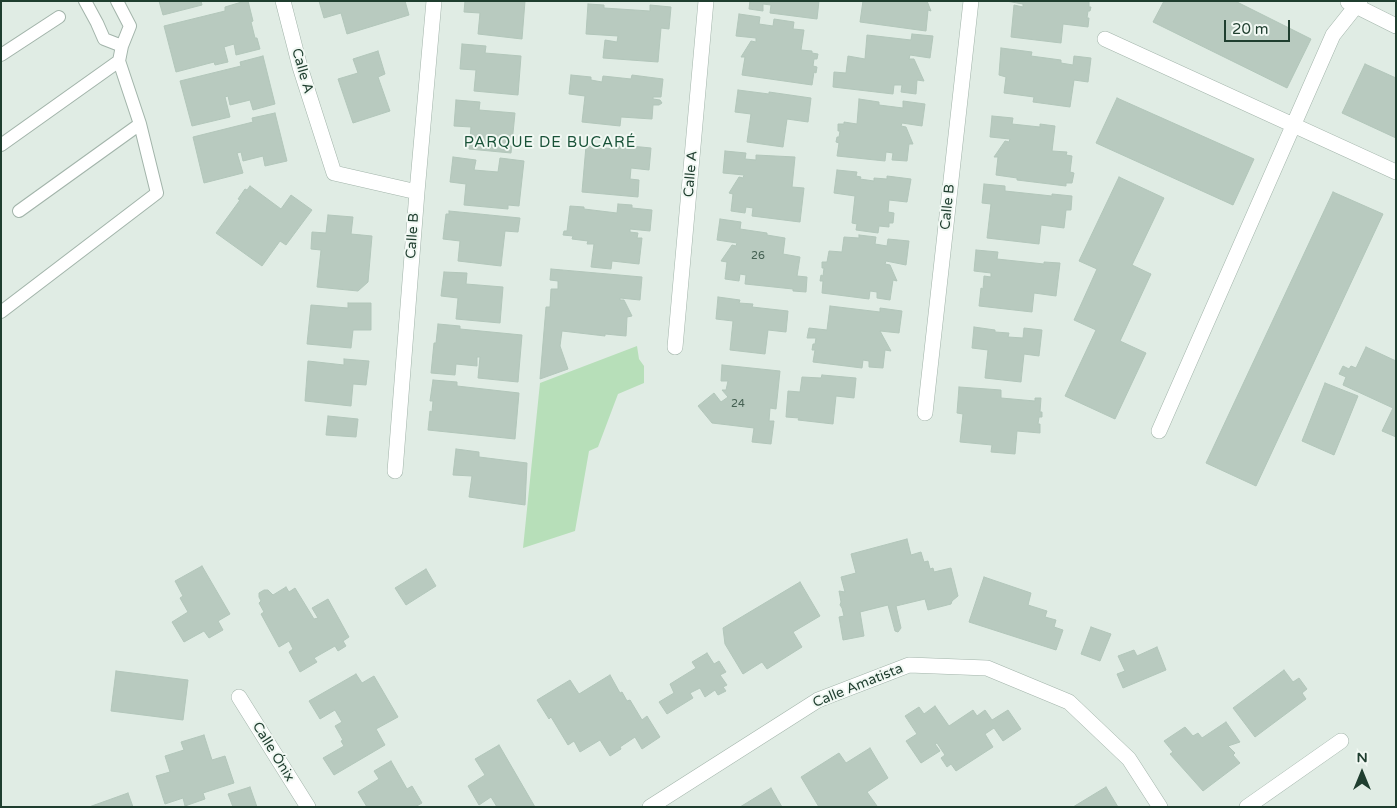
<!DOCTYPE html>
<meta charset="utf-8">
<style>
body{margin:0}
#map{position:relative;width:1397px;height:808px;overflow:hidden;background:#e0ece4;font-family:"Varela Round",sans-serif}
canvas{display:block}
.frame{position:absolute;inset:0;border:2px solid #1f3e2f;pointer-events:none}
.north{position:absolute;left:1337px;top:748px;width:50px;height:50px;-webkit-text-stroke:4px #f1f8f3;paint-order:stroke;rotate:0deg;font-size:14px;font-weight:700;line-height:20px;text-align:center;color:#1f3e2f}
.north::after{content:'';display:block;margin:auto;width:18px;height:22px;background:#1f3e2f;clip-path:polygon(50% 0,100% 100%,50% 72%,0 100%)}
.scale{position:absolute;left:1224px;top:20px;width:66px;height:22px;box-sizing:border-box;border:2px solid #1f3e2f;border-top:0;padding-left:6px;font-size:15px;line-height:18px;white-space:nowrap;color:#1f3e2f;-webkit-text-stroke:4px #f1f8f3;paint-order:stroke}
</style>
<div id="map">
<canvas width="1397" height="808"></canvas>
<div class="frame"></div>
<div class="north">N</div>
<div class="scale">20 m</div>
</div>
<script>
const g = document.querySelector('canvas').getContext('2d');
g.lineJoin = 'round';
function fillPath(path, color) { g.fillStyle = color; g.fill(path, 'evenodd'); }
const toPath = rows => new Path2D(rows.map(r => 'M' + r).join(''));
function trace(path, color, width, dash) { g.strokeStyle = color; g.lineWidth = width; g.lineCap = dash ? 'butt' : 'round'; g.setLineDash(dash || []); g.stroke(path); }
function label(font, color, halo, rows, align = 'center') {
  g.font = font + ' "Varela Round",sans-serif'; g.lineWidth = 4; g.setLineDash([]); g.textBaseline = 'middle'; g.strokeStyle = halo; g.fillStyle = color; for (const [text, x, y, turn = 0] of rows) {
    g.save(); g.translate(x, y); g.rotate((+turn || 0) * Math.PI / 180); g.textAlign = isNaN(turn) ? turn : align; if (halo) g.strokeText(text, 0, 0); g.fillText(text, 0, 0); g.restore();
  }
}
fillPath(toPath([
 [637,346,639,359,644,366,644,383,618,394,598,447,589,451,575,531,523,548,540,383]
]), '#b7dfb9');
const building = toPath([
 [159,1,201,1,202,5,163,15,159,1],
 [245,1,248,1,253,21,251,22,255,38,257,38,260,49,236,55,234,44,224,47,228,62,215,65,214,62,176,72,164,26,225,11,225,7,245,1],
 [319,1,405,1,409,15,347,34,341,13,324,18,319,1],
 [465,1,525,1,522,39,478,34,480,13,464,12,465,1],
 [750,1,819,1,817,19,770,13,771,5,763,4,763,11,749,9,750,1],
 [863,1,927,1,931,11,928,10,926,31,860,22,863,1],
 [1006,1,1089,1,1089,7,1091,7,1090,11,1088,11,1087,18,1089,18,1088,27,1063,24,1061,43,1011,37,1014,5,1023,7,1023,4,1006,1],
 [1164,1,1235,1,1311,39,1287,88,1153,22,1164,1],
 [588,4,604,5,604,8,650,11,650,5,671,7,669,29,661,28,658,62,603,58,605,40,617,42,618,36,586,34,588,4],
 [739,14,760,17,759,24,773,26,774,19,794,22,793,29,804,30,801,50,812,51,812,53,818,54,817,59,814,59,813,66,817,67,816,73,814,72,812,85,742,75,745,57,741,57,751,41,756,42,756,38,736,36,739,14],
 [912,34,933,36,930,58,910,55,909,59,914,59,924,81,917,80,916,94,901,92,902,85,894,85,893,94,833,87,834,72,846,73,848,56,865,59,867,35,911,40,912,34],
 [462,44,486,46,485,53,521,56,518,95,474,91,476,70,460,69,462,44],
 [1001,48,1032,52,1031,56,1061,60,1061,63,1073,65,1074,56,1091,58,1088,82,1074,80,1070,107,1033,102,1034,97,1004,93,1006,77,999,75,1001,48],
 [378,51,385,74,378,77,390,111,353,123,338,79,358,73,353,59,378,51],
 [263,56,275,104,253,110,250,100,230,105,228,96,225,97,230,117,192,126,180,81,241,66,240,62,263,56],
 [1365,64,1396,78,1396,138,1342,113,1365,64],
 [571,75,591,77,591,80,602,82,603,76,631,79,632,75,663,79,661,97,653,97,653,99,660,100,662,103,659,105,653,105,652,119,621,117,620,126,582,122,585,96,569,94,571,75],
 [738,90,769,94,769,92,811,98,808,122,787,119,783,147,747,142,751,114,735,112,738,90],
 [1117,98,1254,159,1233,205,1096,143,1117,98],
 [859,99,879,102,879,105,903,108,903,101,925,104,922,126,902,123,901,126,906,127,913,144,909,144,907,161,892,160,893,153,886,152,885,161,837,156,839,143,836,142,837,137,839,137,840,131,838,131,838,124,844,124,844,122,857,124,859,99],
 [456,100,480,102,479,110,515,113,511,153,469,149,471,127,454,126,456,100],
 [275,113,287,161,265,166,263,156,243,161,241,152,237,153,243,173,204,183,193,137,253,122,252,118,275,113],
 [992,116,1013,118,1012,124,1040,127,1040,124,1055,126,1052,151,1067,152,1066,155,1072,156,1070,172,1074,173,1072,183,1066,183,1066,186,1017,180,1017,178,996,175,998,157,994,157,1005,141,1009,142,1010,139,990,137,992,116],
 [586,146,614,149,615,146,631,148,631,146,651,148,649,170,631,168,630,179,639,180,638,197,582,192,586,146],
 [725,151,746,153,745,159,756,160,756,155,795,157,792,187,804,188,800,222,752,216,753,208,746,207,745,213,731,211,733,194,729,193,739,177,743,178,744,175,723,173,725,151],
 [453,157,476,160,474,170,498,172,500,158,524,161,519,206,508,205,508,209,464,205,466,184,450,182,453,157],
 [837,170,857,172,856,176,861,177,860,179,874,181,874,178,887,179,887,176,911,179,907,202,889,200,888,212,894,213,893,223,889,223,889,227,879,226,878,233,856,230,857,224,852,223,855,196,834,193,837,170],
 [1119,177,1164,198,1132,265,1151,274,1120,341,1146,353,1115,419,1065,396,1096,330,1074,320,1097,269,1079,261,1119,177],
 [984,184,1005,186,1005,191,1052,196,1052,194,1072,196,1071,210,1066,210,1064,228,1041,225,1039,244,987,238,991,204,982,203,984,184],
 [250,186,281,209,291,195,312,210,286,245,280,241,262,266,216,233,240,200,238,199,245,189,247,190,250,186],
 [1333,192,1383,214,1256,486,1206,463,1333,192],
 [618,204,632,205,632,208,652,210,650,231,630,229,630,232,638,233,637,238,642,238,639,264,612,261,611,269,591,267,594,244,587,244,588,241,572,239,573,236,563,235,564,231,567,231,570,206,584,207,584,209,617,213,618,204],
 [449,211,520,218,518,232,505,231,501,266,458,261,460,241,443,239,446,214,449,214,449,211],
 [328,215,353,217,351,234,372,236,368,282,358,291,317,287,321,250,311,249,312,232,326,233,328,215],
 [720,219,741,222,740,229,767,233,767,235,785,238,783,254,800,257,797,276,807,277,806,292,793,291,793,289,745,284,746,275,740,274,739,281,725,279,727,262,721,261,732,245,736,246,737,243,717,240,720,219],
 [859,235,876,237,875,244,887,246,888,239,909,241,906,265,886,261,885,264,890,265,897,281,893,280,890,300,877,298,877,292,870,291,869,299,822,293,823,281,820,281,821,275,823,276,824,268,822,268,822,262,827,262,829,251,842,252,844,237,859,238,859,235],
 [976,250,998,252,997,259,1044,264,1044,262,1060,263,1056,296,1034,293,1032,312,979,306,981,288,983,289,984,276,991,277,991,273,974,271,976,250],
 [551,269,642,277,640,300,620,298,620,300,624,300,632,316,627,317,626,336,605,334,605,336,562,331,560,346,568,369,540,379,546,307,550,307,551,289,558,289,558,281,550,280,551,269],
 [444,272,467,273,466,284,503,287,500,323,456,319,458,298,441,296,444,272],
 [718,297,740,300,739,303,753,304,752,307,788,311,786,332,768,330,765,354,730,350,733,321,716,319,718,297],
 [348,303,371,303,371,330,353,330,351,348,307,344,311,305,348,308,348,303],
 [830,306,880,312,880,308,902,311,899,333,880,331,891,351,885,350,883,368,869,367,869,361,863,360,862,368,813,362,815,350,812,350,813,344,815,344,816,338,807,338,809,328,827,330,830,306],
 [438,324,460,326,460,329,522,335,518,382,478,378,480,357,477,357,477,366,456,364,455,375,431,373,434,343,436,343,438,324],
 [974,327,995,330,995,332,1009,333,1008,337,1023,338,1024,328,1042,330,1039,356,1024,354,1021,382,985,378,988,350,972,348,974,327],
 [1366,347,1396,361,1396,437,1382,431,1393,408,1343,385,1346,377,1339,374,1343,366,1349,369,1351,366,1356,368,1366,347],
 [344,359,369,361,366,385,353,384,351,406,305,401,308,361,344,365,344,359],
 [722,365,780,371,776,409,770,408,769,421,774,421,771,444,752,442,754,428,712,423,698,406,714,393,721,402,728,397,722,390,726,390,728,381,721,381,722,365],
 [822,375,856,378,854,398,836,396,833,424,798,420,799,418,786,417,788,391,800,392,802,377,821,378,822,375],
 [433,380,457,382,457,386,519,393,515,439,428,430,430,411,432,412,433,401,430,401,433,380],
 [1325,383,1358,396,1334,455,1302,441,1325,383],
 [959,387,1001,390,1001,398,1035,401,1035,398,1041,398,1040,412,1042,412,1042,417,1039,417,1038,424,1040,424,1040,433,1017,431,1015,454,991,452,992,445,960,442,963,414,957,413,959,387],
 [328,416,358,419,356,437,326,435,328,416],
 [456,449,479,452,479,457,527,463,525,505,469,497,472,476,453,475,456,449],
 [907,539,911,555,921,552,924,562,928,561,930,569,933,568,934,572,951,568,958,596,952,601,951,604,928,610,925,599,896,606,901,628,898,632,895,631,888,605,860,612,864,636,843,640,839,617,844,616,842,608,840,605,841,602,839,591,845,592,841,577,856,573,851,554,907,539],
 [202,566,230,614,218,621,223,630,209,638,204,631,184,642,172,622,188,612,180,598,183,596,175,581,202,566],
 [426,569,436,586,406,605,395,588,426,569],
 [984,577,1031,593,1028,605,1047,611,1045,617,1056,620,1054,627,1063,630,1056,650,969,622,984,577],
 [800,582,820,616,793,632,802,647,767,669,762,662,743,674,725,644,723,628,800,582],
 [286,587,289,592,295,588,314,619,318,618,312,608,328,599,349,637,343,641,346,646,338,651,335,646,314,658,317,662,300,672,289,652,293,649,289,641,279,647,261,614,264,612,259,603,261,601,259,597,259,593,264,590,268,590,273,595,286,587],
 [1091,627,1111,634,1100,661,1081,654,1091,627],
 [1157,647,1166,670,1123,688,1117,674,1125,671,1118,656,1134,650,1137,656,1157,647],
 [707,653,714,664,719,661,726,672,720,675,727,685,723,687,726,691,718,695,715,690,705,697,700,688,690,693,693,698,667,714,659,702,674,693,670,684,696,668,692,662,707,653],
 [1284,670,1293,682,1299,678,1307,689,1302,693,1306,699,1255,737,1233,708,1284,670],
 [116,671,188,680,183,720,111,711,116,671],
 [356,674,362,683,374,676,398,717,376,729,385,745,334,775,323,758,344,746,341,741,343,740,335,726,342,722,335,710,320,719,309,701,356,674],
 [610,675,620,693,622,692,627,701,630,700,642,720,647,716,660,737,642,749,635,737,620,747,621,749,610,756,600,740,580,752,574,741,568,745,551,717,549,719,537,700,570,680,579,694,610,675],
 [935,706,949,726,973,710,977,716,985,710,992,720,1008,710,1021,729,1003,741,994,728,985,734,993,747,956,771,951,764,947,767,941,758,945,755,937,743,935,744,940,751,921,763,906,741,917,734,905,716,919,707,924,714,935,706],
 [1226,722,1240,742,1228,746,1235,753,1233,755,1240,763,1203,791,1170,754,1173,752,1164,741,1185,727,1193,736,1198,733,1202,738,1226,722],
 [204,735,212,760,225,756,234,783,203,793,205,799,185,806,183,798,165,804,156,776,170,772,165,756,184,750,181,742,204,735],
 [499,745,535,807,497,807,491,797,479,805,468,786,485,775,475,759,499,745],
 [870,748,888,778,867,792,877,806,875,807,819,807,801,777,839,753,846,763,870,748],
 [391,761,407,789,412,786,422,803,415,807,367,807,358,792,379,779,374,771,391,761],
 [250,787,257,807,233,807,228,794,250,787],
 [1106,787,1118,807,1073,807,1106,787],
 [771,788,782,807,740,807,771,788],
 [128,793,133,807,89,807,128,793]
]);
fillPath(building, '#b8cabf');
trace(building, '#b2c6ba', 1);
const lane = toPath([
 [85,1,97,23,104,39,122,46],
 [1,55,59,17],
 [1,145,119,61],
 [19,211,140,124],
 [1,312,157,193,140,124,119,61,122,46,130,26,117,1]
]);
const street = toPath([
 [283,1,300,67,334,173,417,192],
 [1348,2,1396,26],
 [1105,39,1396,172],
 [675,347,706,1],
 [925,413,971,1],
 [1159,431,1333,35,1360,1],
 [395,471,417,192,434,1],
 [239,697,308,807],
 [650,807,818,700,909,665,987,668,1069,702,1129,759,1160,807],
 [1247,807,1341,741]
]);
trace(lane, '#a2b4aa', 14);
trace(street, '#a2b4aa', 16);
trace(lane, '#fff', 12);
trace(street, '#fff', 15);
label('11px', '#456153', null, [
 ["26",758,256],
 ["24",738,404]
]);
label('14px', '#1f3e2f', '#f1f8f3', [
 ["Calle A",302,71,74],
 ["Calle A",691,174,-85],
 ["Calle B",948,207,-84],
 ["Calle B",413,236,-86],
 ["Calle Amatista",858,686,-22],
 ["Calle Ónix",273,752,58]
]);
g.letterSpacing = '1px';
label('15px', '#195238', '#f1f8f3', [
 ["PARQUE DE BUCARÉ",550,143]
]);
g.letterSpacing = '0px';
</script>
